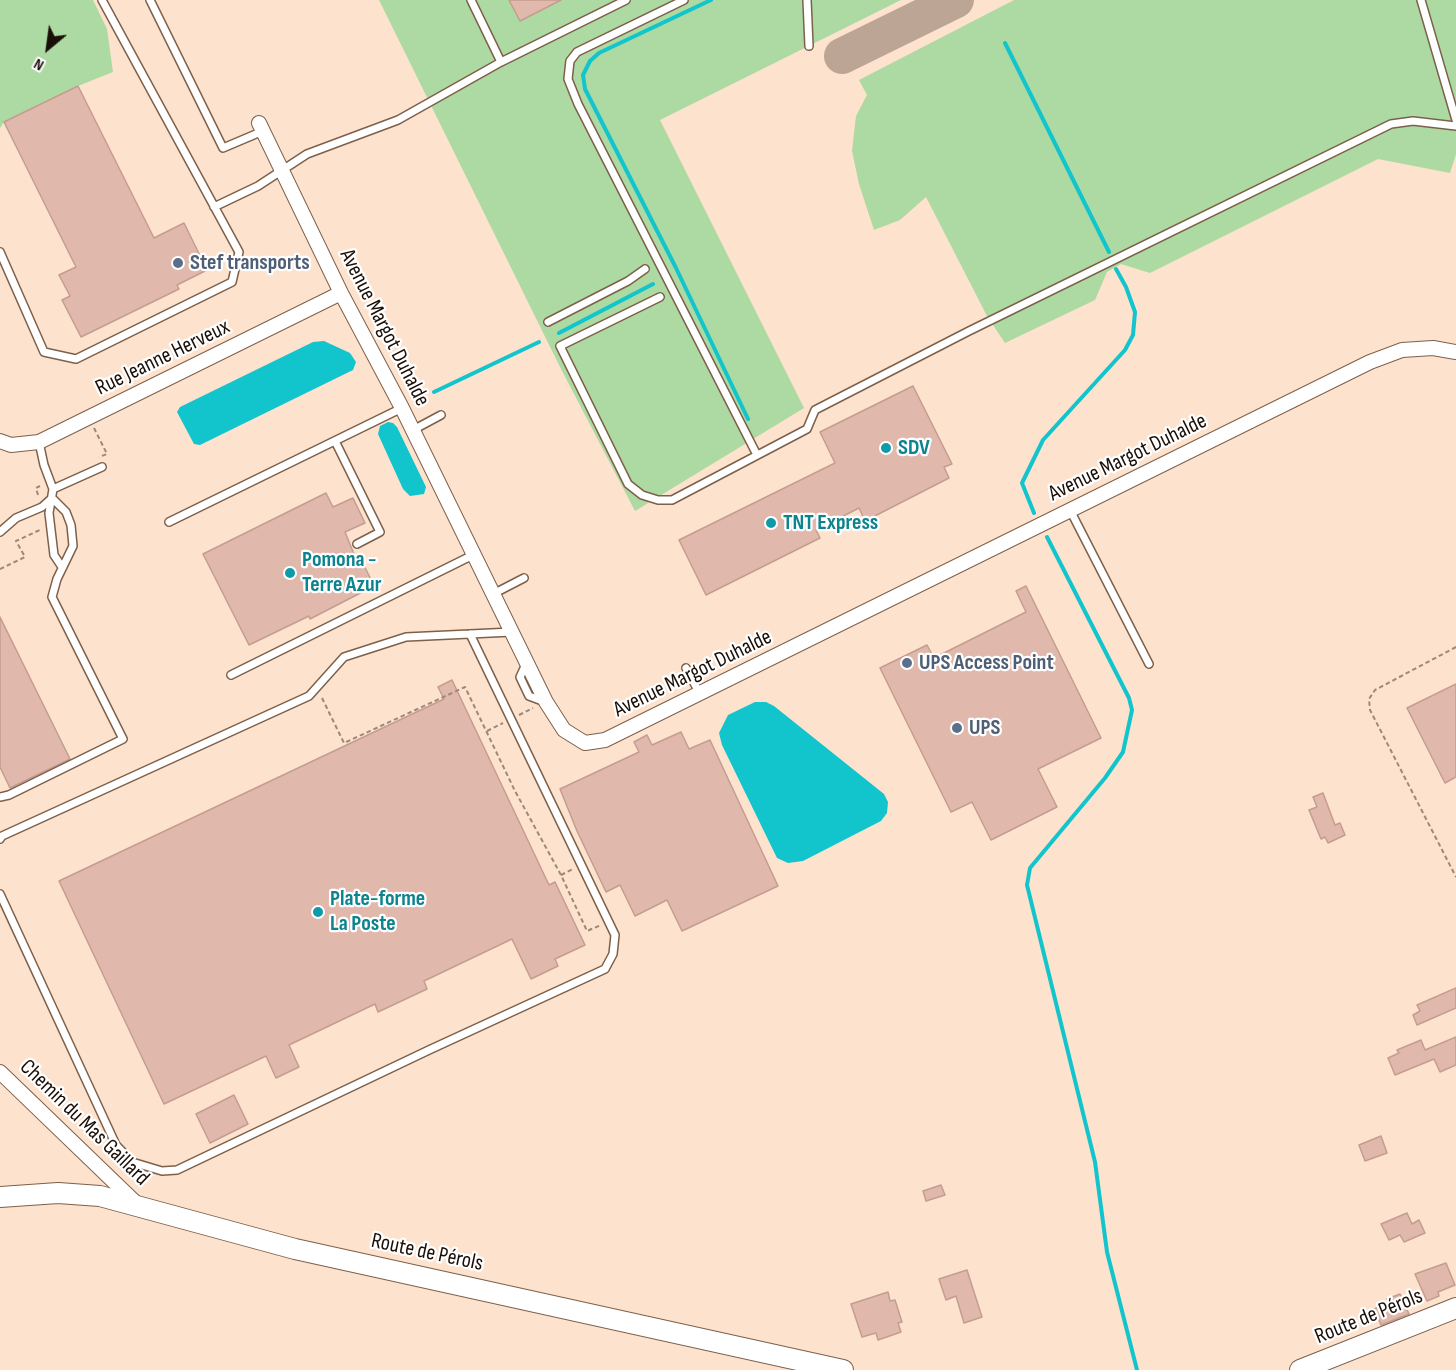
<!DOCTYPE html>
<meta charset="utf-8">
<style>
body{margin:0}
#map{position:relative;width:1456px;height:1370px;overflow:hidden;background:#fde2ce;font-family:"Sofia Sans Condensed",sans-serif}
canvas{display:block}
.north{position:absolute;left:18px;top:18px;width:60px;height:60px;-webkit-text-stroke:4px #fff;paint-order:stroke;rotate:209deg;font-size:16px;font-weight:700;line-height:24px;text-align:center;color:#1a0f07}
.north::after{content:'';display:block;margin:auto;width:21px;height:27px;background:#1a0f07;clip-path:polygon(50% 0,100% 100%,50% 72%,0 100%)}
</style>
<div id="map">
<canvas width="1456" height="1370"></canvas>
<div class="north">N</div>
</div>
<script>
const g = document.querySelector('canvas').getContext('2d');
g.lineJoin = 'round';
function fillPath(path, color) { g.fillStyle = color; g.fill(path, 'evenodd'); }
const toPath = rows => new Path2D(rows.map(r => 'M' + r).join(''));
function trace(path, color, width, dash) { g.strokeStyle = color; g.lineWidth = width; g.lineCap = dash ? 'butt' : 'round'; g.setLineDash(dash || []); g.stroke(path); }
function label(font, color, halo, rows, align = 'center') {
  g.font = font + ' "Sofia Sans Condensed",sans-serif'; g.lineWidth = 4.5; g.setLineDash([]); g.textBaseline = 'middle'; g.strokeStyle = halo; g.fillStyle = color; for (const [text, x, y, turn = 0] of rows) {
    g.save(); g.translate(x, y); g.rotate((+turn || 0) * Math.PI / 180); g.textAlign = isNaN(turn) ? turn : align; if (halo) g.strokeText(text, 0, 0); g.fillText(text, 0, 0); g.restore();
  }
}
fillPath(toPath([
 [0,0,93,0,107,29,113,72,78,86,4,122,0,128],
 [379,0,901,0,660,120,804,408,635,511,561,369],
 [1014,0,1456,0,1456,154,1450,173,1378,159,1150,273,1121,264,1107,272,1095,300,1005,343,987,316,926,197,900,220,874,230,859,184,852,151,856,116,867,95,859,80]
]), '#add9a2');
fillPath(toPath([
 [324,341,350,353,356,362,353,370,200,445,194,444,177,412,180,407,313,342],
 [388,422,393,423,397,427,426,487,424,494,410,496,403,489,378,434,380,426],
 [755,702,766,702,774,706,884,794,888,802,887,813,881,821,803,861,788,863,777,858,722,745,719,733,728,715]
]), '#12c5cd');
trace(toPath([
 [711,0,599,53,590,61,583,75,585,89,676,268,748,419],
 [1005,43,1109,252],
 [559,333,653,284],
 [434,392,539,342],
 [1034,513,1022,483,1043,440,1125,350,1133,335,1135,312,1126,287,1116,269],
 [1047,537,1129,698,1132,710,1123,752,1105,778,1030,868,1027,885,1095,1162,1107,1252,1137,1370]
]), '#12c5cd', 4);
trace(toPath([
 [842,56,956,0]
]), '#bca594', 36);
const building = toPath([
 [509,0,561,0,520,21,509,0],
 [78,86,154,238,184,223,207,270,177,285,179,289,81,337,62,300,70,296,59,275,76,267,4,122,78,86],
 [913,386,952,464,944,467,949,478,865,521,859,508,816,530,820,538,706,595,679,540,835,463,820,432,913,386],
 [326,493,333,507,353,498,365,523,345,532,356,559,360,557,374,586,310,619,309,616,249,645,203,554,326,493],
 [1026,586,1101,738,1038,769,1057,807,991,840,972,802,951,812,880,668,927,645,934,658,1026,612,1016,591,1026,586],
 [0,617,70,759,10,788,0,767,0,617],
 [452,680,549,885,555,882,585,945,555,959,558,966,531,979,512,939,424,981,427,989,378,1012,375,1004,289,1045,299,1067,276,1078,266,1056,164,1104,59,881,444,699,438,687,452,680],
 [1456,684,1456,777,1445,783,1407,708,1456,684],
 [681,732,689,749,710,740,778,886,682,931,667,900,635,916,620,885,606,892,577,831,560,789,639,752,634,742,647,735,652,745,681,732],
 [1323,793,1335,825,1340,823,1345,835,1328,843,1325,837,1321,839,1309,810,1317,807,1313,797,1323,793],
 [1456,988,1456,1008,1417,1025,1413,1015,1420,1011,1417,1005,1456,988],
 [1456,1037,1456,1065,1440,1072,1434,1059,1395,1075,1388,1058,1399,1053,1397,1050,1421,1040,1425,1050,1456,1037],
 [234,1095,248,1124,210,1143,196,1114,234,1095],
 [1381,1136,1387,1153,1365,1161,1359,1145,1381,1136],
 [941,1185,945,1195,926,1201,923,1191,941,1185],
 [1407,1213,1412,1224,1419,1220,1425,1233,1404,1242,1400,1235,1389,1240,1381,1224,1407,1213],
 [1446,1263,1455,1285,1438,1292,1439,1296,1427,1301,1415,1274,1446,1263],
 [967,1270,982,1317,964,1323,956,1296,946,1300,939,1279,967,1270],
 [888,1292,890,1301,895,1300,902,1322,898,1323,901,1332,878,1340,876,1333,862,1337,851,1304,888,1292],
 [1400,1294,1409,1314,1381,1325,1374,1309,1389,1303,1387,1299,1400,1294]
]);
fillPath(building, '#e1b9ac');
trace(building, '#c49d90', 1.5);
const lane = toPath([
 [150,0,223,148,263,131],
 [471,0,501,62],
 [684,0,577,52,570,61,568,79,578,104,757,455],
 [807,0,809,46],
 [1421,0,1456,120],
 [214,207,258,186,307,154,398,120,501,62,626,0],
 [0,252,44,352,76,359,232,282,239,252,102,0],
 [660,297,560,346,628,484,642,495,658,500,672,500,807,429,815,410,969,331,1391,124,1413,121,1456,126],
 [548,322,628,281,645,269],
 [413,430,441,415],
 [335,441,380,532,357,544],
 [39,442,44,465,53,489,49,513,54,555,62,567],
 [53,489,102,467],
 [1070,510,1149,664],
 [169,522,402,408],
 [0,532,16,518,42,507,52,498],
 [493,594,524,578],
 [527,662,520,677,529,696,545,702],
 [686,668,700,694],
 [231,675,473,555],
 [0,797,9,795,123,739,52,597,57,579,73,546,71,525,66,512,52,498],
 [0,839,2,836,309,696,344,657,406,637,512,632],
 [0,894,116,1145,132,1162,162,1171,177,1170,429,1050,605,969,613,954,615,935,470,634]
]);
const street = toPath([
 [259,123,341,293,402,408,546,702,564,730,585,743,605,740,1370,362,1402,350,1433,348,1456,352],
 [0,441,11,445,39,442,341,293],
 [0,1072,138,1205]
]);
const secondary = toPath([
 [0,1197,58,1193,100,1196,295,1249,843,1370],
 [1300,1370,1456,1308]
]);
trace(lane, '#7d604a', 10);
trace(street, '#7d604a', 16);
trace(secondary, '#7d604a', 22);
trace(toPath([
 [94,428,107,454,99,457],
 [38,495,36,488,40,486],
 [0,569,25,557,16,541,42,529],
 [1456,647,1375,690,1369,699,1370,710,1456,877],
 [322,698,344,743,465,687,515,791,561,875,587,931,601,925],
 [519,715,533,708],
 [487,731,503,723],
 [561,875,573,869]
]), '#9d897a', 2, [4.5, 3]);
trace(lane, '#fff', 7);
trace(street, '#fff', 14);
trace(secondary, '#fff', 20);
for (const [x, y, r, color] of [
 [178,263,6,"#5c6f8a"],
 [886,448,6,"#0f9aa8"],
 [771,523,6,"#0f9aa8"],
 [290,573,6,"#0f9aa8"],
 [907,663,6,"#5c6f8a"],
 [957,728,6,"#5c6f8a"],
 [318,912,6,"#0f9aa8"]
]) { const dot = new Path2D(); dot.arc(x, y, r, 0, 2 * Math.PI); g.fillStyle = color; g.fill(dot); trace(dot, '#fff', 2); }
label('bold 22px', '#4e5e75', '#fff', [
 ["Stef transports",190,263],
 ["UPS Access Point",919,663],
 ["UPS",969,728]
], 'left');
label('22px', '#1a0f07', '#fff', [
 ["Avenue Margot Duhalde",384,328,63],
 ["Rue Jeanne Herveux",163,358,-26],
 ["Avenue Margot Duhalde",1128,458,-26],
 ["Avenue Margot Duhalde",693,674,-26],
 ["Chemin du Mas Gaillard",84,1123,44],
 ["Route de Pérols",427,1253,12],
 ["Route de Pérols",1369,1317,-22]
]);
label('bold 22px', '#0d838f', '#fff', [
 ["SDV",898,448],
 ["TNT Express",783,523],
 ["Pomona -",302,560],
 ["Terre Azur",302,585],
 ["Plate-forme",330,899],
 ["La Poste",330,924]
], 'left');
</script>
